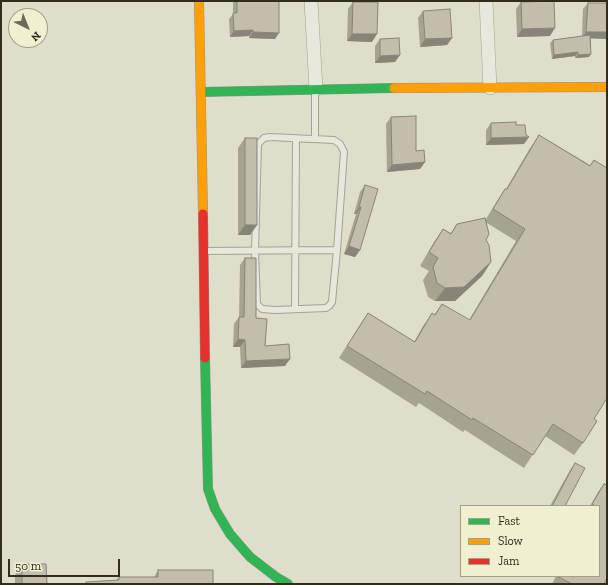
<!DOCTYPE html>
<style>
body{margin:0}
#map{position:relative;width:608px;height:585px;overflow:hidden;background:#dfdeca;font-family:"Zilla Slab",serif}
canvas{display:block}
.frame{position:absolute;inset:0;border:2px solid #312c1d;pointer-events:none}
.legend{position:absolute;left:460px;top:505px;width:140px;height:72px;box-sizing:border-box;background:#f0efd0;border:1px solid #a4a188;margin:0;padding:5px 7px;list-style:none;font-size:12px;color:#312c1d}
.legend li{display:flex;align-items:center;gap:8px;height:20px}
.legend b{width:20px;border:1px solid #a4a188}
.north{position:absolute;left:8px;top:8px;width:40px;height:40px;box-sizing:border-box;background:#f0efd0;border:1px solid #a4a188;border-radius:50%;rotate:137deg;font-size:11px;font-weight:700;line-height:16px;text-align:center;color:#312c1d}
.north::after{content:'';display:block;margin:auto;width:14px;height:18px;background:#6e6a5a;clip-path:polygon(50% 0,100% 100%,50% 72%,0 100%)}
.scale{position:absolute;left:8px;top:559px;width:112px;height:18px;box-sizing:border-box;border:2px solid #312c1d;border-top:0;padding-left:5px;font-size:12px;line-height:14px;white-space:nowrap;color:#312c1d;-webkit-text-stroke:3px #f0efd0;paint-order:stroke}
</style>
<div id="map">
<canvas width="608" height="585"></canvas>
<div class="frame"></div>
<ul class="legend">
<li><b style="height:5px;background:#30b455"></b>Fast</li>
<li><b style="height:5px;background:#ff9f0a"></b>Slow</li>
<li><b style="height:5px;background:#e5322d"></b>Jam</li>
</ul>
<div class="north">N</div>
<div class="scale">50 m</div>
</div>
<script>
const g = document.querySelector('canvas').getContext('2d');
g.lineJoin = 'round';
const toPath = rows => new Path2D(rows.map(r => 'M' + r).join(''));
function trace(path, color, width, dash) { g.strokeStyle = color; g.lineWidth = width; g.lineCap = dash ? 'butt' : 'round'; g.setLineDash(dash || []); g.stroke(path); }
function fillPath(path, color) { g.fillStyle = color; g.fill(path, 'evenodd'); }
const lane = toPath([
 [270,137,334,140,340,144,344,152,337,250,332,302,329,306,326,308,275,310,262,309,257,304,255,251,258,144,264,138,270,137],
 [315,139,315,91],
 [205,251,337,250],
 [295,309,296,138]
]);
const street = toPath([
 [311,1,316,89],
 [486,1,490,88]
]);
const fast = toPath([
 [201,92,394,88],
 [205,358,208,489,215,509,230,534,250,557,276,577,288,584]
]);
const slow = toPath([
 [199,1,203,214],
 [394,88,607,87]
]);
const jam = toPath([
 [203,214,205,358]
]);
trace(lane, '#a4a294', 8);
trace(street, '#a4a294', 14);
trace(fast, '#949283', 10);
trace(slow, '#949283', 10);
trace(jam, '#949283', 10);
trace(lane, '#e8e7db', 6);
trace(street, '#e8e7db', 13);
trace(fast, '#30b455', 9);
trace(slow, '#ff9f0a', 9);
trace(jam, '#e5322d', 9);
fillPath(toPath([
 [233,1,279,1,275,39,249,38,249,36,230,37,229,19,233,14],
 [353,2,372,42,347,41,348,9],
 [521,2,550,36,517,37,516,9],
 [588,3,607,39,591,38,589,57,575,58,575,56,552,59,550,43,553,40,582,36,583,9],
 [423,11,452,38,447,45,420,47,418,18],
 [380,39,400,55,395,62,375,63,375,46],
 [391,117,425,162,420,169,387,172,386,124],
 [491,123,516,125,526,135,529,137,524,144,486,145,486,130],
 [539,135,590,165,594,160,594,419,583,443,574,455,545,436,524,468,465,430,463,432,419,403,416,407,339,358,360,325,368,313,414,342,423,326,432,313,434,315,442,304,469,320,516,241,487,223,486,240,491,262,482,276,455,301,435,301,428,297,423,280,429,271,420,266,434,242,443,229,451,233,457,224,486,219,497,201,505,189,506,189,530,148],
 [245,138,257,225,250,235,238,235,238,148],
 [365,185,360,250,355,257,344,254,356,214,354,214,360,192],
 [245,258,256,318,265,346,285,366,241,368,240,347,233,347,234,324,239,317,240,265],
 [575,463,565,506,550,506,570,470],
 [604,484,604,584,552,584,556,576,599,576,599,506,590,506,598,492],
 [22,564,47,584,15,584,15,575],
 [158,570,213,584,85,584,86,582,116,580,119,577,154,577]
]), '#a7a393');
fillPath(toPath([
 [555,28,550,36,517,37,522,29],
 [253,30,249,36,230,37,234,31],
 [253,32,279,33,275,39,249,38],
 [586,32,607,32,607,39,582,38],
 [352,34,377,34,372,42,347,41],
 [452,38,447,45,420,47,425,39],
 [578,52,575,56,552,59,554,55],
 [591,54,589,57,575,58,578,55],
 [400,55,395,62,375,63,380,56],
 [529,137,524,144,486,145,491,138],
 [425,162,420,169,387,172,392,165],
 [359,207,361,207,356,214,354,214],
 [245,225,257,225,250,235,238,235],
 [349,246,360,250,355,257,344,254],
 [491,262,482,276,455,301,435,301,445,288],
 [238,339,245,340,240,347,233,347],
 [290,359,285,366,241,368,246,361]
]), '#888578');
const building = toPath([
 [237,1,279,1,279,33,253,32,253,30,234,31,233,13,237,13,237,1],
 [554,1,555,28,522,29,521,2,554,1],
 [353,2,378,2,377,34,352,34,353,2],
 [588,3,607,3,607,32,586,32,588,3],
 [450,9,452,38,425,39,423,11,450,9],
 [590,35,591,54,578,55,578,52,554,55,553,40,590,35],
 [399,38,400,55,380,56,380,39,399,38],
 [416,116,416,151,424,150,425,162,392,165,391,117,416,116],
 [516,122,516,125,525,125,526,135,529,137,491,138,491,123,516,122],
 [539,135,590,166,594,160,607,168,607,398,594,419,597,421,583,443,553,424,533,455,473,418,472,420,427,391,425,394,347,346,368,313,415,342,432,313,435,315,442,304,470,320,525,229,493,209,505,189,507,189,539,135],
 [245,138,257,138,257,225,245,225,245,138],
 [365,185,378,189,360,250,349,246,361,207,359,207,365,185],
 [485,218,489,234,486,240,489,245,491,262,464,287,445,288,437,283,433,267,438,258,429,252,443,229,451,234,457,224,485,218],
 [245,258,256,258,256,318,267,319,265,346,289,344,290,359,246,361,245,340,238,339,239,317,244,317,245,258],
 [575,463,585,468,565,506,552,506,575,463],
 [604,484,607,485,607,578,604,584,572,584,557,576,599,576,599,506,594,506,594,505,592,504,604,484],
 [22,564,46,564,47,584,22,584,22,564],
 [158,570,213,570,213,584,86,584,86,582,119,580,119,577,158,577,158,570]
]);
fillPath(building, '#c2beab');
trace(building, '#888578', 1);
</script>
